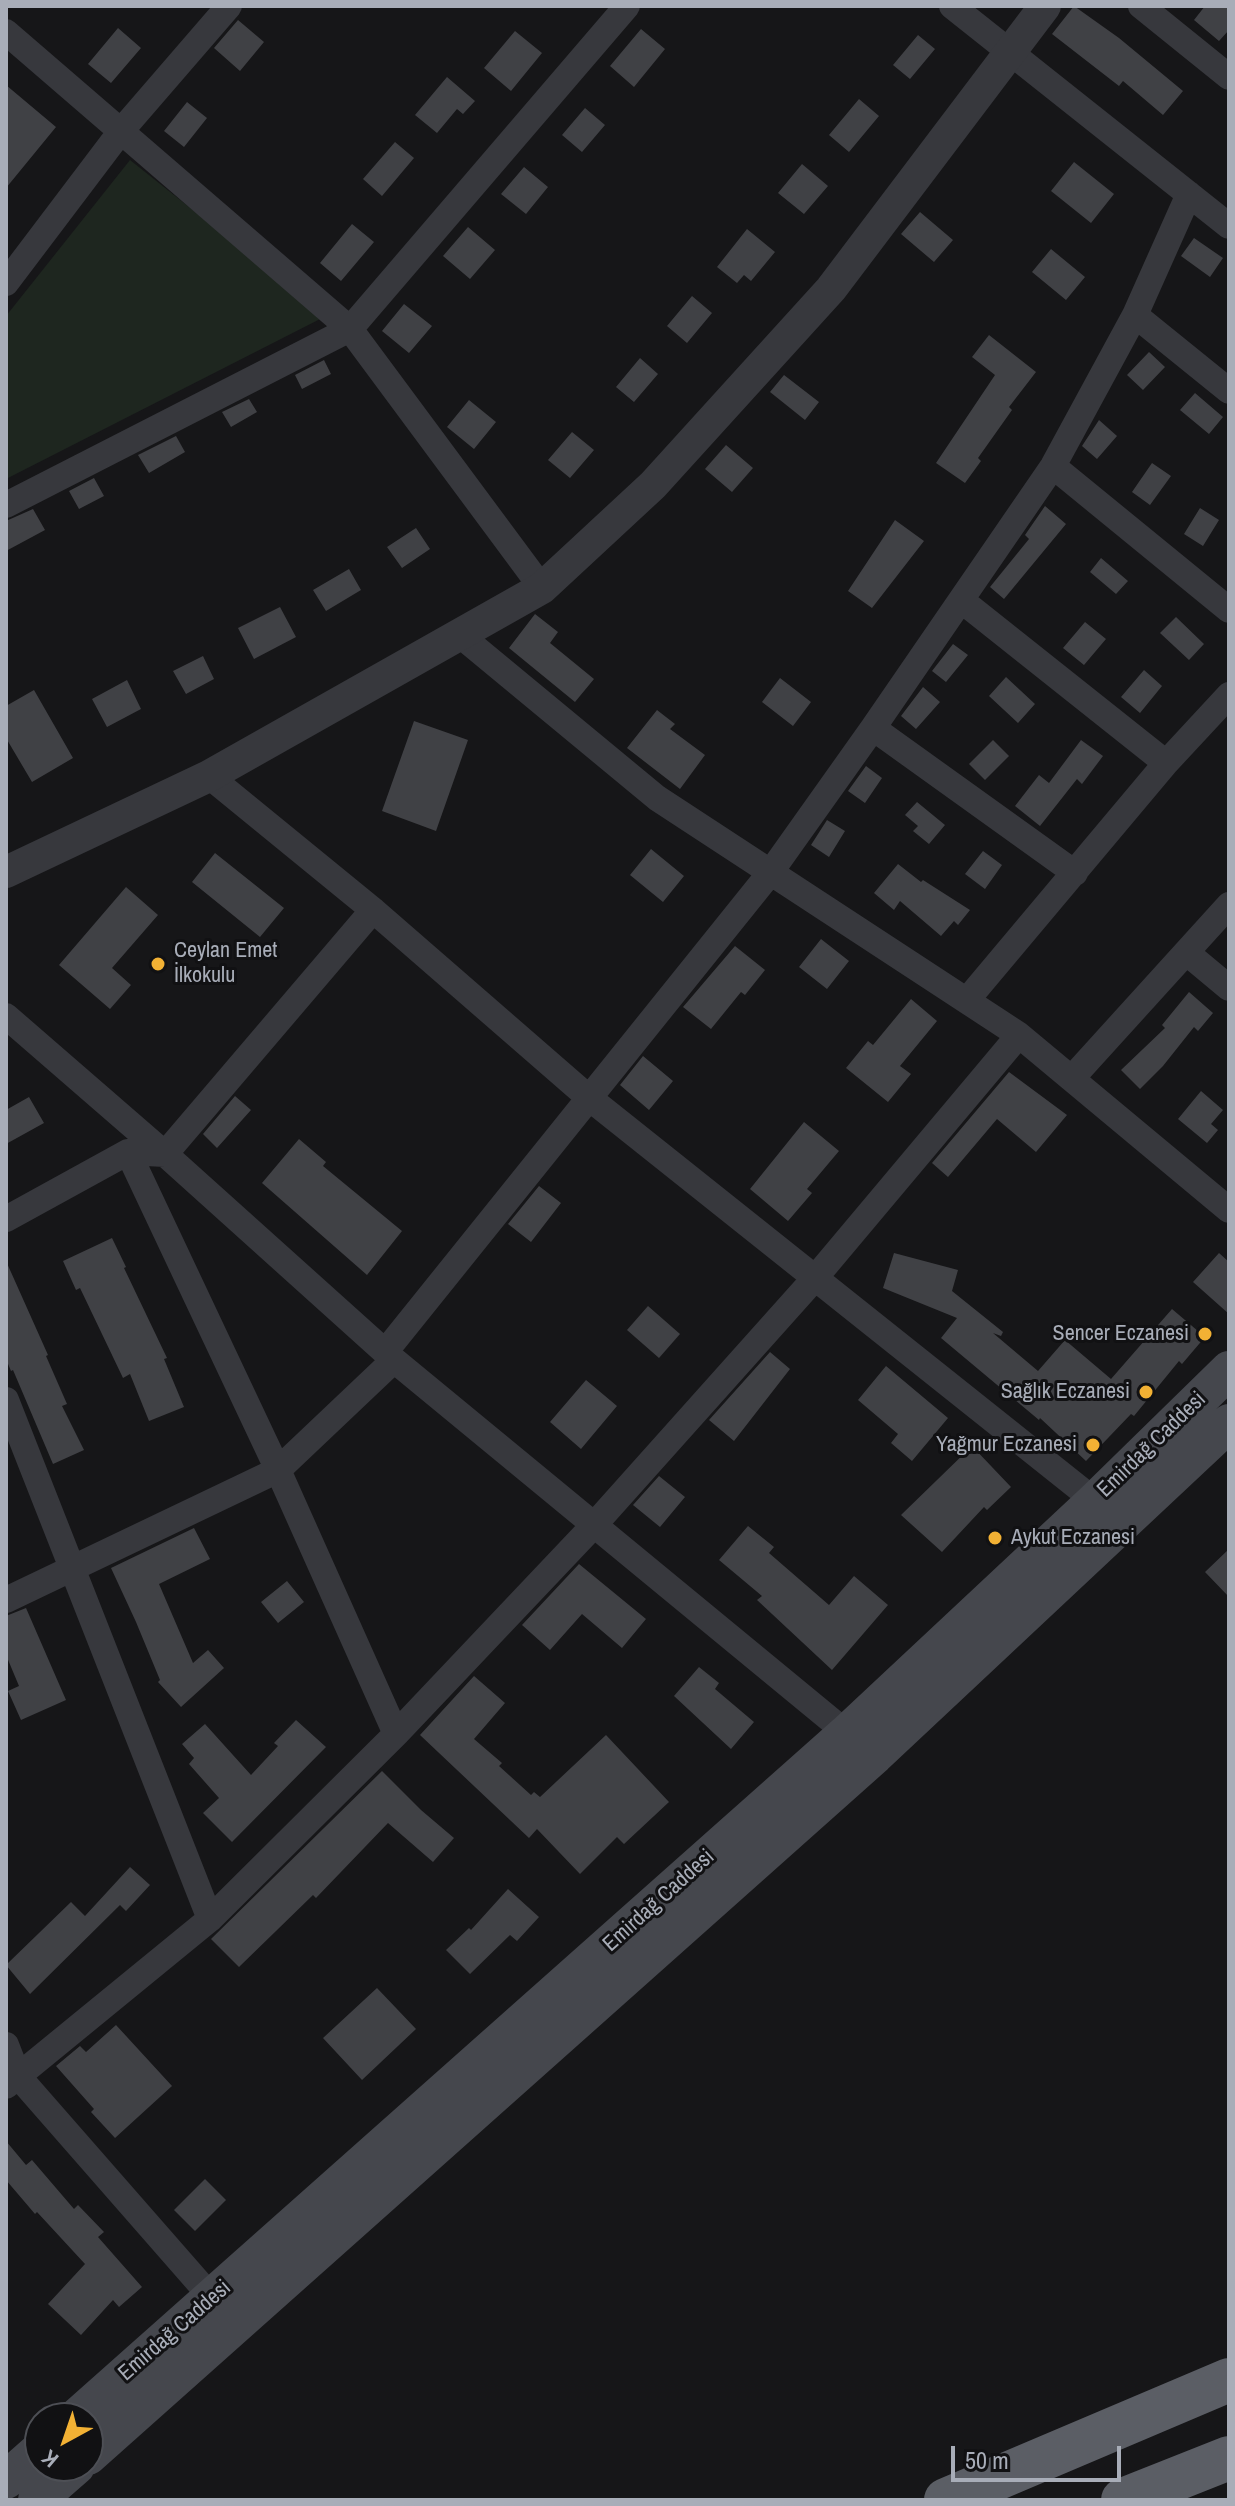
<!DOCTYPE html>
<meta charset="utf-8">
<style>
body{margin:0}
#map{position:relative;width:1235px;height:2506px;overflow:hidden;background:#161618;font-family:"Archivo Narrow",sans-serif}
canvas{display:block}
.frame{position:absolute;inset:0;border:8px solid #a8adb8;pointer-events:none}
.north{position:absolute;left:24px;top:2402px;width:80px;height:80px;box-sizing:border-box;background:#111113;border:2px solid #4d4f55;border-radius:50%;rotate:220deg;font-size:22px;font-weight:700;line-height:32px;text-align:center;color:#a8adb8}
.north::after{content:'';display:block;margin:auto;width:28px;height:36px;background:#f2b134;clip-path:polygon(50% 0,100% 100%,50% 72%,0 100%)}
.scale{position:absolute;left:951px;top:2446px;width:170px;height:36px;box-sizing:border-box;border:4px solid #a8adb8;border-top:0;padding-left:10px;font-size:24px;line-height:28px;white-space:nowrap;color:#a8adb8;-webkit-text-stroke:6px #111113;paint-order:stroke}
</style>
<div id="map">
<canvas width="1235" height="2506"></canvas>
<div class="frame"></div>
<div class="north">K</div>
<div class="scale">50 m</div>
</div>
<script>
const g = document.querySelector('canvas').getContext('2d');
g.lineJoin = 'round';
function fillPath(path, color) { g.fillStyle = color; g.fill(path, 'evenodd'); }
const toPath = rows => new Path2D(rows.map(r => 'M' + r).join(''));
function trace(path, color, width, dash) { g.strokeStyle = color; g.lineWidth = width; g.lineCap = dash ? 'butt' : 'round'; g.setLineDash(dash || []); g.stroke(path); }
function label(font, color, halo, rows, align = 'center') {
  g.font = font + ' "Archivo Narrow",sans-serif'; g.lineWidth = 6; g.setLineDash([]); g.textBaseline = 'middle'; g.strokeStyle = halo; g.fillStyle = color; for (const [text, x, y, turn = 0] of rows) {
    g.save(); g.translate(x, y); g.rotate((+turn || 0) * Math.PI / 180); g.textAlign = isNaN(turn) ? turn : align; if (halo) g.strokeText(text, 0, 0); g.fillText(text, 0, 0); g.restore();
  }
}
fillPath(toPath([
 [130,160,326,316,6,479,6,316]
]), '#1e261f');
fillPath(toPath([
 [1074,6,1119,38,1183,91,1163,115,1123,81,1119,86,1052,34],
 [1205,6,1229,6,1229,30,1219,41,1194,20],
 [238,20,264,42,240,71,214,48],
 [118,28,141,48,111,83,88,64],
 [641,29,665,49,634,87,610,66],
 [515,31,542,53,511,91,484,68],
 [918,35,935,49,910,79,893,65],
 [447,77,475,101,463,114,457,109,437,133,415,115],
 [6,85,56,127,6,188],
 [859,99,879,116,849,152,829,135],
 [187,102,207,118,184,147,164,131],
 [585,108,605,125,582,152,562,135],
 [395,142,414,158,382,196,363,179],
 [1074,162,1114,194,1091,223,1051,191],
 [802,164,828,186,804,214,778,193],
 [524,167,548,187,526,214,501,194],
 [920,212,953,240,934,262,901,234],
 [352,224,374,242,341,281,320,263],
 [468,227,495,250,470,279,443,256],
 [747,229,775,252,751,281,744,275,737,283,717,267],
 [1194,238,1223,258,1210,277,1181,256],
 [1051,249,1085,277,1066,300,1032,272],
 [692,296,712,313,687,343,667,326],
 [404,304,432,326,409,353,382,331],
 [989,335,1036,372,1009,407,1012,410,978,458,981,461,965,483,936,463,995,375,972,357],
 [1149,352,1165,367,1143,390,1127,375],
 [640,358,658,374,634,402,616,387],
 [324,360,331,374,302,389,295,375],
 [784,375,819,402,805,420,770,392],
 [1195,393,1223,417,1209,434,1180,410],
 [249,399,257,412,231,427,222,412],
 [469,400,496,422,474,449,447,427],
 [1099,420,1117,436,1097,459,1082,446],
 [572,432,594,450,570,478,548,460],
 [176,436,185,452,149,473,138,455],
 [726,445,753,468,732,492,705,469],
 [1152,463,1171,476,1150,505,1132,492],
 [94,478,104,496,79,509,69,491],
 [1045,506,1066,524,1004,599,990,587,1029,539,1025,535],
 [1200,508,1219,520,1203,546,1184,534],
 [33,509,45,530,6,551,6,521],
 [895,520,924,541,872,608,848,591],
 [416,528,430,549,402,568,387,547],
 [1101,558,1128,581,1116,594,1090,572],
 [349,569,361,590,326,611,313,590],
 [280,607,296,637,254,659,238,628],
 [535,614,558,632,550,643,594,679,575,702,509,648],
 [1176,617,1204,644,1189,660,1160,633],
 [1085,622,1106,639,1084,665,1063,648],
 [953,644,968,655,946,682,932,671],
 [203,656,214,679,186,694,173,671],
 [1144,670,1162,686,1140,713,1121,697],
 [1006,677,1035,704,1018,723,989,696],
 [780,678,811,702,793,726,762,702],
 [127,680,141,709,107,727,92,699],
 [923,687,940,702,916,729,901,716],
 [34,690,73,758,32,782,6,738,6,706],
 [657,710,675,724,670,729,705,755,680,789,627,748],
 [414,721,468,740,436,831,382,811],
 [993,740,1009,756,985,780,969,764],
 [1081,740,1103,756,1082,784,1077,779,1040,826,1015,806,1039,775,1049,783],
 [866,766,882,778,865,803,848,791],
 [917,802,945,825,929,844,913,831,918,826,905,815],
 [827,820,845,831,829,857,811,845],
 [651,849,684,876,663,902,630,875],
 [983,851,1002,865,985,889,965,874],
 [215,853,284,908,260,937,192,882],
 [898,864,921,882,923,880,970,910,958,925,954,921,941,936,900,901,894,910,874,893],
 [126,887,158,915,112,968,131,985,110,1009,59,965],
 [821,939,849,961,827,989,799,967],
 [735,946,765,970,745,995,741,992,711,1029,683,1007],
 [1189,992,1213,1013,1198,1031,1194,1027,1163,1066,1140,1089,1121,1070,1165,1028,1162,1025],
 [911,999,937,1021,900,1066,911,1074,888,1102,846,1068,868,1041,873,1045],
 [643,1056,673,1081,649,1110,620,1085],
 [1009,1072,1067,1115,1036,1152,997,1119,948,1177,932,1163],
 [1201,1091,1223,1110,1211,1124,1218,1130,1207,1143,1178,1119],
 [235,1096,251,1110,217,1148,203,1134],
 [29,1097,44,1123,6,1144,6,1110],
 [804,1122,839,1151,807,1189,812,1193,788,1221,750,1189],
 [299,1139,326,1162,323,1166,402,1231,367,1275,262,1183],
 [539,1186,561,1203,531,1242,508,1224],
 [112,1238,126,1267,124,1268,167,1358,164,1359,184,1407,149,1421,130,1374,123,1378,80,1288,76,1290,63,1261],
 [894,1253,958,1270,952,1291,1003,1332,1001,1336,993,1333,1038,1371,1065,1340,1111,1379,1172,1309,1205,1337,1182,1364,1179,1361,1134,1416,1131,1414,1086,1461,1040,1418,1039,1420,941,1338,957,1318,883,1288],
 [1219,1253,1229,1262,1229,1314,1193,1282],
 [6,1261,48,1355,46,1356,67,1404,62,1406,84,1450,53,1464,13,1370,11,1371,6,1359],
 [648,1306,680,1334,659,1358,627,1330],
 [770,1352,790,1369,734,1441,709,1420],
 [886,1366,948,1418,912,1461,891,1443,898,1434,858,1400],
 [586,1380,617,1406,581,1449,550,1422],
 [972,1446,1011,1487,987,1510,984,1507,942,1552,901,1515],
 [659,1476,685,1497,660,1527,633,1505],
 [748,1526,774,1547,769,1553,829,1605,854,1576,888,1605,832,1670,757,1600,762,1596,719,1560],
 [194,1528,210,1559,159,1584,193,1663,208,1650,224,1668,181,1707,158,1682,160,1680,136,1622,111,1568],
 [1229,1549,1229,1597,1205,1572],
 [579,1564,646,1619,622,1648,582,1614,550,1650,522,1625],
 [287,1581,304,1602,278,1623,261,1602],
 [26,1608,66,1700,21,1720,8,1691,19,1686,6,1655,6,1616],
 [699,1667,719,1683,715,1689,754,1722,731,1749,674,1696],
 [474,1676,505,1703,474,1739,502,1763,499,1766,531,1795,534,1792,540,1797,606,1735,669,1802,624,1844,617,1837,580,1874,537,1829,529,1838,420,1735],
 [296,1720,326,1747,232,1842,203,1813,219,1798,189,1764,194,1758,182,1744,205,1724,251,1775,278,1746,274,1743],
 [382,1771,421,1810,454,1838,433,1862,388,1823,316,1898,313,1895,239,1967,211,1939],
 [130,1867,150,1885,126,1911,120,1905,30,1994,6,1965,71,1902,85,1916],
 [508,1889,539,1917,517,1941,510,1935,470,1974,446,1950,469,1928,471,1930],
 [377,1988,416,2029,362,2080,323,2038],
 [116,2025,172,2086,115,2138,91,2112,94,2109,56,2066,80,2046,86,2052],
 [6,2141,26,2165,32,2160,74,2209,78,2205,104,2232,98,2237,142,2287,119,2307,113,2300,81,2335,48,2304,85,2264,37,2212,35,2214,6,2180],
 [205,2179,226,2200,195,2231,174,2210]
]), '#404145');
trace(toPath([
 [952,6,1229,226],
 [1141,6,1229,77],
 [6,32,350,329,542,588],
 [6,283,121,131,229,6],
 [1135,315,1229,391],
 [1053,466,1229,610],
 [6,505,350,329,627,6],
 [961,600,1166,763],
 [460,635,657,798,1019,1035,1229,1210],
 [873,728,1075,873],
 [209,776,373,910,588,1097,1095,1501],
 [373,910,165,1154,128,1152,278,1470,396,1734],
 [1187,953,1229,988],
 [967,1000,1166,763,1229,695],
 [6,1016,165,1154,394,1360,860,1744],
 [1072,1078,1229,905],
 [6,1219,128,1152],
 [385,1352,770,873,873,728,1053,466,1135,315,1189,194],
 [6,1400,210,1919],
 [6,1600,278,1470,394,1360],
 [6,2045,18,2076,221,2308],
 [6,2086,210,1919,396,1734,595,1524,815,1278,1019,1035]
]), '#37383d', 26);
trace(toPath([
 [6,872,209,776,542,588,653,485,831,289,1045,6]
]), '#37383d', 32);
trace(toPath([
 [76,2418,846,1734,1095,1501,1229,1370],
 [88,2456,875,1755,1229,1423],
 [6,2480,40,2450],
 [37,2500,76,2466]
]), '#45474d', 38);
trace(toPath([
 [946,2500,1229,2380],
 [1123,2500,1229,2458]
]), '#5b5e65', 44);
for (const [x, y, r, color] of [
 [158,964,8,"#f2b134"],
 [1205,1334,8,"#f2b134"],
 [1146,1392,8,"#f2b134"],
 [1093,1445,8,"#f2b134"],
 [995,1538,8,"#f2b134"]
]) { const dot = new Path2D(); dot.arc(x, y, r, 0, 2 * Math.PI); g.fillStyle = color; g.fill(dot); trace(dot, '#111113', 3); }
label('22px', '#a8adb8', '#111113', [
 ["Ceylan Emet",174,951,"left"],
 ["İlkokulu",174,976,"left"],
 ["Sencer Eczanesi",1189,1334],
 ["Sağlık Eczanesi",1130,1392],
 ["Yağmur Eczanesi",1077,1445],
 ["Aykut Eczanesi",1011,1538,"left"]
], 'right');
label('22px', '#a8adb8', '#111113', [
 ["Emirdağ Caddesi",1152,1445,-44],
 ["Emirdağ Caddesi",659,1901,-42],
 ["Emirdağ Caddesi",175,2331,-41]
]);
</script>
